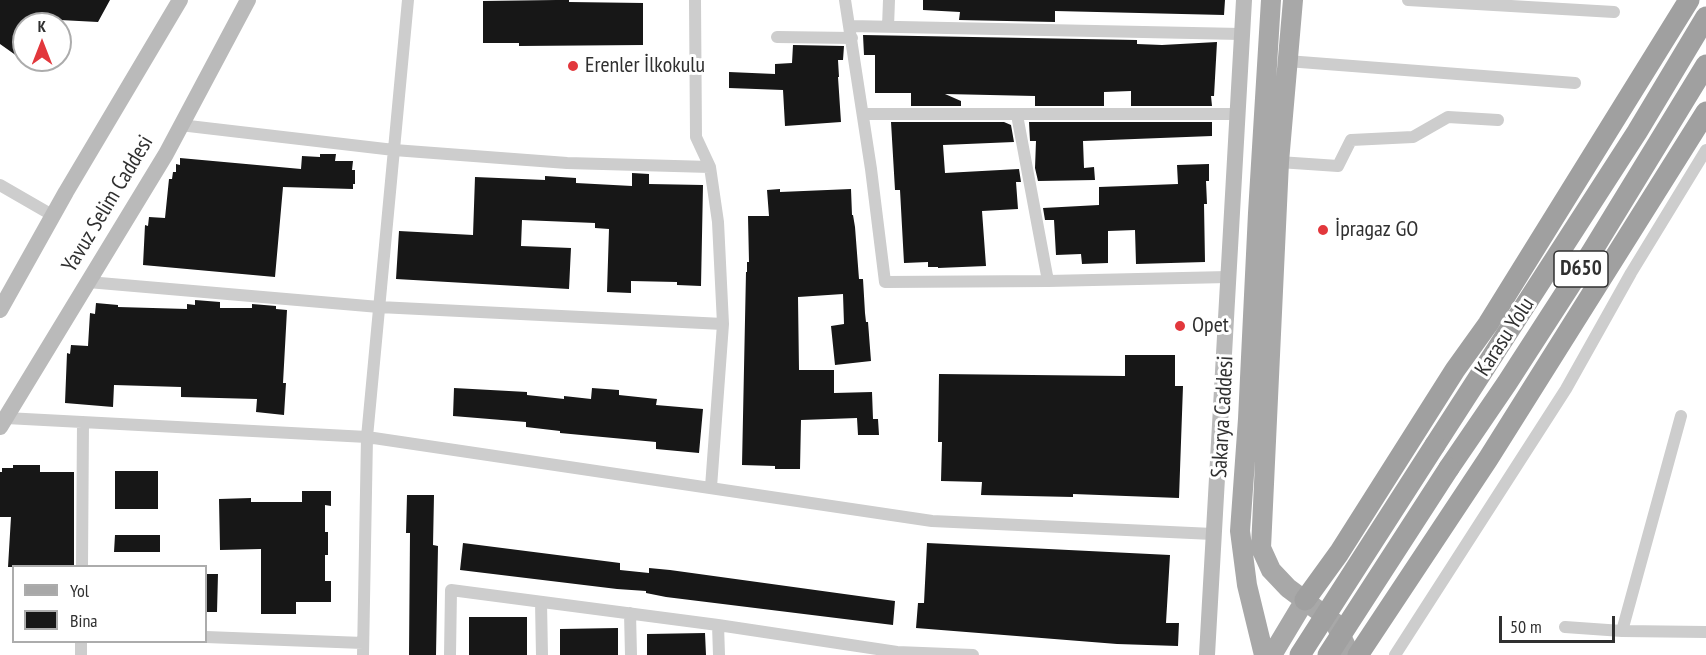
<!DOCTYPE html>
<meta charset="utf-8">
<style>
body{margin:0}
#map{position:relative;width:1706px;height:655px;overflow:hidden;background:#fff;font-family:"PT Sans Narrow",sans-serif}
canvas{display:block}
.legend{position:absolute;left:12px;top:565px;width:195px;height:78px;box-sizing:border-box;background:#fff;border:2px solid #acacac;margin:0;padding:8px 10px;list-style:none;font-size:18px;color:#303030}
.legend li{display:flex;align-items:center;gap:12px;height:30px}
.legend b{width:30px;border:2px solid #acacac}
.north{position:absolute;left:12px;top:12px;width:60px;height:60px;box-sizing:border-box;background:#fff;border:2px solid #acacac;border-radius:50%;rotate:0deg;font-size:16px;font-weight:700;line-height:24px;text-align:center;color:#303030}
.north::after{content:'';display:block;margin:auto;width:21px;height:27px;background:#e2373c;clip-path:polygon(50% 0,100% 100%,50% 72%,0 100%)}
.scale{position:absolute;left:1499px;top:616px;width:116px;height:27px;box-sizing:border-box;border:3px solid #303030;border-top:0;padding-left:8px;font-size:18px;line-height:21px;white-space:nowrap;color:#303030;-webkit-text-stroke:4px #fff;paint-order:stroke}
</style>
<div id="map">
<canvas width="1706" height="655"></canvas>
<ul class="legend">
<li><b style="height:8px;background:#a8a8a8"></b>Yol</li>
<li><b style="height:16px;background:#171717"></b>Bina</li>
</ul>
<div class="north">K</div>
<div class="scale">50 m</div>
</div>
<script>
const g = document.querySelector('canvas').getContext('2d');
g.lineJoin = 'round';
function fillPath(path, color) { g.fillStyle = color; g.fill(path, 'evenodd'); }
const toPath = rows => new Path2D(rows.map(r => 'M' + r).join(''));
function trace(path, color, width, dash) { g.strokeStyle = color; g.lineWidth = width; g.lineCap = dash ? 'butt' : 'round'; g.setLineDash(dash || []); g.stroke(path); }
function label(font, color, halo, rows, align = 'center') {
  g.font = font + ' "PT Sans Narrow",sans-serif'; g.lineWidth = 6; g.setLineDash([]); g.textBaseline = 'middle'; g.strokeStyle = halo; g.fillStyle = color; for (const [text, x, y, turn = 0] of rows) {
    g.save(); g.translate(x, y); g.rotate((+turn || 0) * Math.PI / 180); g.textAlign = isNaN(turn) ? turn : align; if (halo) g.strokeText(text, 0, 0); g.fillText(text, 0, 0); g.restore();
  }
}
fillPath(toPath([
 [0,0,110,0,98,22,41,19,41,24,24,24,24,61,0,44],
 [556,0,569,0,569,2,643,3,643,45,519,46,519,43,483,43,483,1],
 [923,0,1225,0,1224,15,1055,11,1055,22,959,20,960,12,923,10],
 [863,35,1137,40,1137,44,1162,45,1217,42,1214,96,1211,96,1212,106,1131,106,1131,91,1104,92,1104,106,1035,106,1035,96,945,94,961,101,961,106,911,106,911,93,875,93,875,55,864,55],
 [793,45,844,46,843,60,838,60,839,77,838,77,841,122,785,126,783,90,729,88,729,72,775,74,775,64,792,63],
 [891,122,1004,122,1011,125,1014,142,943,145,945,173,1019,169,1021,182,1016,182,1018,209,982,211,986,266,938,268,938,267,928,267,928,262,904,263,900,190,895,190],
 [1029,122,1212,122,1212,136,1083,141,1084,168,1094,167,1095,180,1038,181,1035,168,1036,141,1030,141],
 [320,154,336,154,335,161,353,161,352,170,355,170,355,184,353,184,353,189,283,187,275,277,143,265,145,225,148,226,149,217,165,218,169,179,172,179,173,172,176,172,176,164,180,165,180,158,301,169,302,156,320,157],
 [1209,164,1209,181,1206,181,1207,204,1204,204,1205,262,1136,264,1135,230,1108,231,1108,263,1082,264,1081,254,1056,255,1054,220,1045,220,1043,208,1099,205,1099,187,1178,184,1177,165],
 [632,173,649,174,649,184,703,185,701,286,677,285,677,282,631,281,631,293,607,292,609,229,595,228,595,223,522,220,521,246,571,248,569,289,396,279,399,231,473,235,475,177,545,180,545,176,576,178,576,183,632,186],
 [780,189,780,192,851,189,852,215,853,215,855,227,859,279,863,279,865,313,866,322,868,322,871,361,835,365,831,326,844,324,843,294,798,297,799,370,834,370,834,393,872,392,873,419,878,419,879,435,858,435,857,418,801,420,800,469,775,469,775,466,742,465,746,272,747,272,747,262,749,262,748,216,769,216,767,190],
 [195,300,220,302,220,308,252,308,252,304,276,306,276,309,287,310,283,383,286,383,284,415,256,412,257,399,181,397,181,387,114,385,113,407,65,403,67,353,70,354,71,345,88,346,90,313,95,314,96,303,118,305,118,307,187,309,187,304,195,305],
 [1125,355,1175,355,1175,386,1183,386,1179,498,1073,494,1073,497,981,495,982,482,941,481,942,442,938,442,939,374,1125,376],
 [454,388,527,392,527,395,564,399,564,396,591,399,592,388,619,390,619,395,657,399,656,405,703,409,699,453,656,449,656,442,560,433,560,431,526,427,526,422,453,416],
 [13,465,40,465,40,472,74,472,74,567,8,567,11,517,0,517,0,472,2,472,2,468,13,468],
 [115,471,158,471,158,509,115,509],
 [302,491,331,491,331,506,325,505,325,532,328,532,328,555,325,555,325,581,331,581,331,602,296,602,296,614,261,614,261,549,220,550,219,499,251,498,251,502,302,502],
 [407,495,434,495,433,545,438,546,436,655,409,655,410,533,406,533],
 [115,535,160,535,160,552,114,552],
 [463,543,620,563,620,570,649,573,649,568,670,570,895,601,893,625,666,597,646,593,646,591,617,589,460,570],
 [927,543,1170,555,1166,623,1179,623,1178,646,1117,644,916,628,918,603,924,603],
 [206,574,218,574,217,612,206,612],
 [469,617,527,617,527,655,469,655],
 [618,628,618,655,560,655,560,629],
 [705,633,706,655,647,655,647,634]
]), '#171717');
trace(toPath([
 [695,0,696,137,710,167,718,222,723,324,711,487],
 [845,0,871,169,885,282,1048,281,1228,277],
 [1408,0,1614,12],
 [850,26,1241,34],
 [888,27,889,0],
 [777,37,852,38],
 [1287,61,1575,83],
 [863,114,1237,114],
 [1017,115,1048,281],
 [180,125,394,150,567,163,710,167],
 [1279,162,1338,166,1351,140,1413,137,1448,117,1498,120],
 [0,185,52,215],
 [88,282,379,307,723,324],
 [6,418,367,437,932,521,1213,534],
 [82,566,83,422],
 [541,602,542,655],
 [630,613,631,655],
 [718,625,719,655],
 [1565,627,1622,631,1706,632],
 [1622,631,1681,416],
 [206,637,363,643],
 [81,655,81,642],
 [363,655,367,437,408,0],
 [450,655,451,590,718,625,897,652,973,655],
 [1395,655,1566,389,1631,273,1706,150]
]), '#cdcdcd', 12);
trace(toPath([
 [0,310,66,192,180,0],
 [0,427,166,154,248,0],
 [1207,655,1244,0]
]), '#bababa', 16);
trace(toPath([
 [1293,0,1279,162,1261,548,1271,570,1288,588,1335,623,1350,655],
 [1264,655,1247,585,1240,531,1248,419,1258,213,1271,0],
 [1272,655,1305,600]
]), '#a8a8a8', 20);
trace(toPath([
 [1435,445,1637,132,1706,17],
 [1449,468,1507,383,1591,253,1706,65],
 [1305,600,1339,553,1455,370,1488,324,1689,0],
 [1358,655,1488,459,1706,112]
]), '#a0a0a0', 21);
trace(toPath([
 [1300,655,1435,445],
 [1328,655,1449,468]
]), '#a0a0a0', 21);
for (const [x, y, r, color] of [
 [573,66,6,"#e2373c"],
 [1323,230,6,"#e2373c"],
 [1180,326,6,"#e2373c"]
]) { const dot = new Path2D(); dot.arc(x, y, r, 0, 2 * Math.PI); g.fillStyle = color; g.fill(dot); trace(dot, '#fff', 2); }
for (const [x, y, w] of [
 [1581,269,54]
]) { const box = new Path2D(); box.roundRect(x - w / 2, y - 18, w, 36, 4.5); g.fillStyle = '#fff'; g.fill(box); trace(box, '#303030', 1.5); }
label('bold 21px', '#303030', null, [
 ["D650",1581,269]
]);
label('22px', '#303030', '#fff', [
 ["Erenler İlkokulu",585,66],
 ["İpragaz GO",1335,230],
 ["Opet",1192,326]
], 'left');
label('22px', '#303030', '#fff', [
 ["Yavuz Selim Caddesi",108,204,-59],
 ["Karasu Yolu",1505,337,-57],
 ["Sakarya Caddesi",1223,417,-87]
]);
</script>
